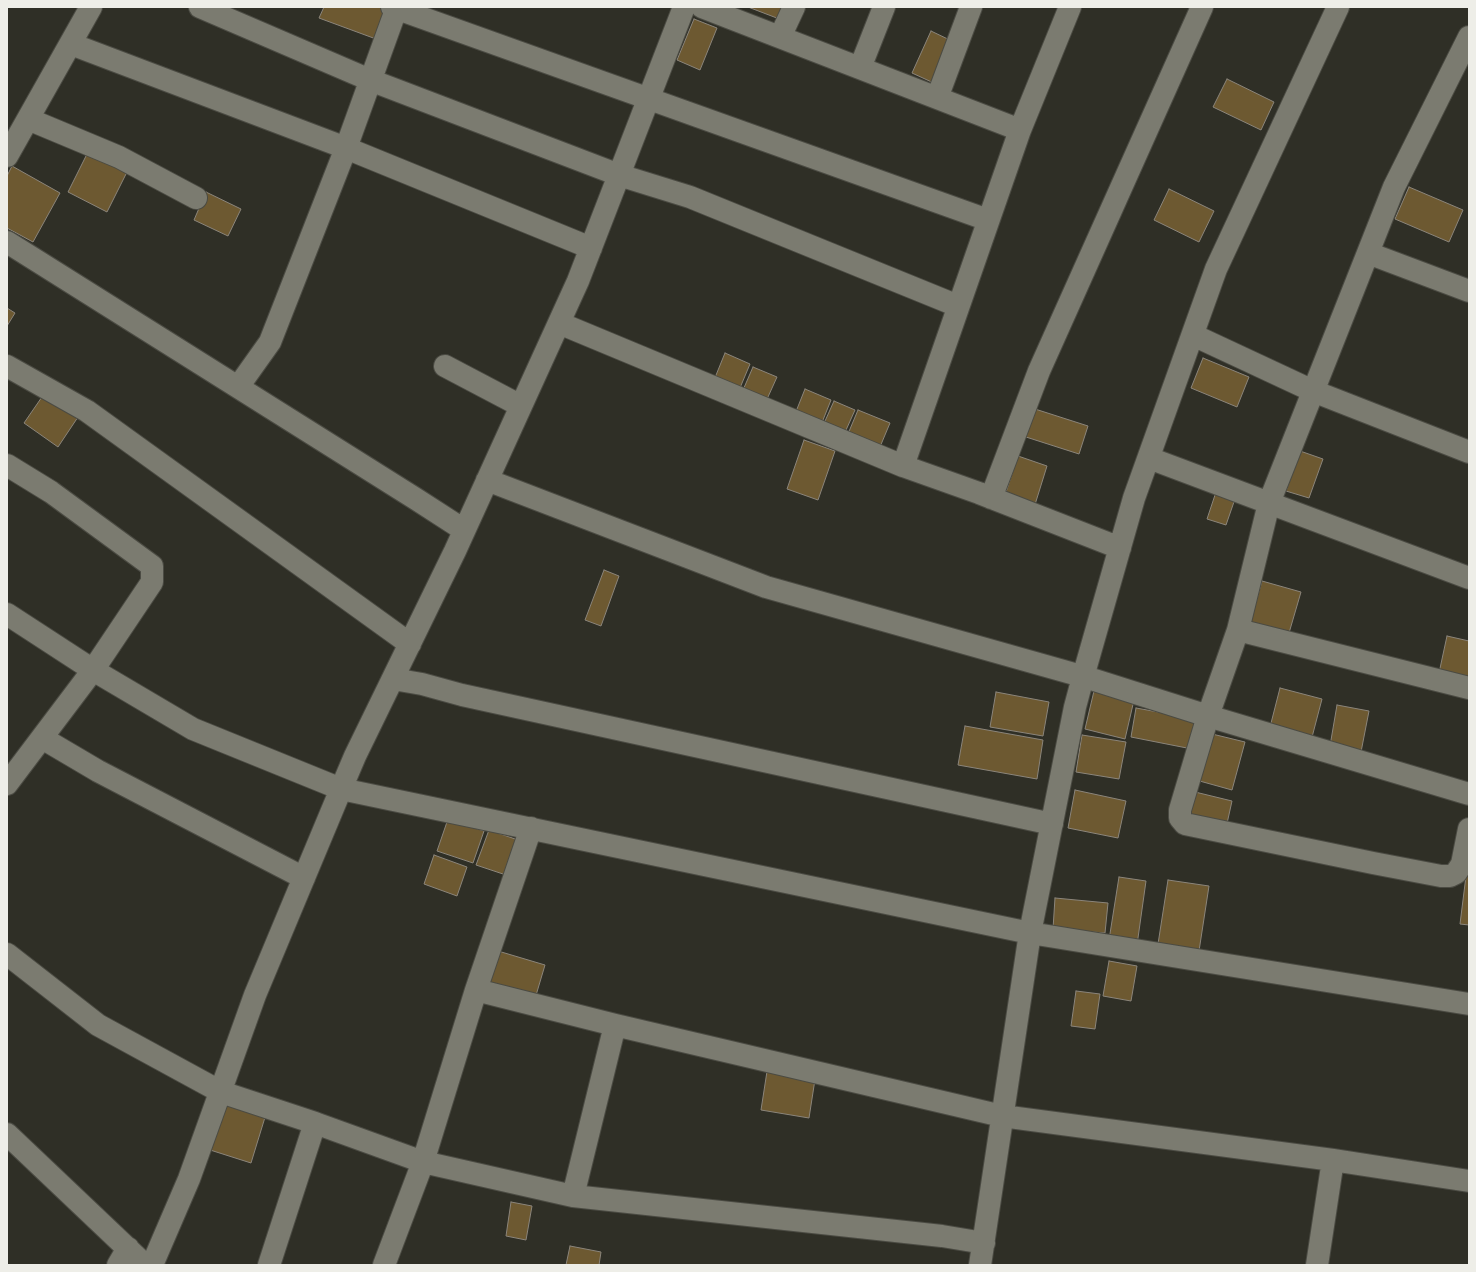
<!DOCTYPE html>
<style>
body{margin:0}
#map{position:relative;width:1476px;height:1272px;overflow:hidden;background:#2f2f26;font-family:Georgia,serif}
canvas{display:block}
.frame{position:absolute;inset:0;border:8px solid #eeeee8;pointer-events:none}
</style>
<div id="map">
<canvas width="1476" height="1272"></canvas>
<div class="frame"></div>
</div>
<script>
const g = document.querySelector('canvas').getContext('2d');
g.lineJoin = 'round';
function fillPath(path, color) { g.fillStyle = color; g.fill(path, 'evenodd'); }
const toPath = rows => new Path2D(rows.map(r => 'M' + r).join(''));
function trace(path, color, width, dash) { g.strokeStyle = color; g.lineWidth = width; g.lineCap = dash ? 'butt' : 'round'; g.setLineDash(dash || []); g.stroke(path); }
const building = toPath([
 [324,7,388,7,376,39,319,18,324,7],
 [748,7,787,7,782,20,748,7],
 [694,19,717,28,700,70,677,60,694,19],
 [931,31,954,42,936,84,912,73,931,31],
 [1227,79,1274,102,1261,130,1213,107,1227,79],
 [89,150,128,170,107,212,68,192,89,150],
 [12,166,60,193,33,242,7,228,7,176,12,166],
 [1409,187,1463,210,1449,242,1395,219,1409,187],
 [1169,189,1214,211,1199,242,1154,220,1169,189],
 [206,192,241,209,228,236,194,220,206,192],
 [7,308,15,313,7,326,7,308],
 [725,353,750,364,737,395,712,385,725,353],
 [1203,358,1249,377,1237,407,1191,388,1203,358],
 [753,367,777,377,763,408,740,397,753,367],
 [805,389,831,400,819,430,793,419,805,389],
 [44,394,78,417,58,447,24,423,44,394],
 [834,401,855,410,842,439,821,430,834,401],
 [1035,409,1088,426,1079,454,1026,437,1035,409],
 [858,410,890,423,877,454,845,441,858,410],
 [804,440,835,451,818,500,787,489,804,440],
 [1300,451,1323,459,1309,498,1286,491,1300,451],
 [1018,456,1047,466,1033,511,1003,501,1018,456],
 [1217,489,1236,496,1226,525,1207,519,1217,489],
 [604,570,619,576,601,626,585,620,604,570],
 [1262,581,1301,592,1289,633,1250,622,1262,581],
 [1447,636,1469,641,1469,680,1439,673,1447,636],
 [1280,688,1322,699,1311,741,1269,731,1280,688],
 [1094,691,1134,700,1125,739,1085,729,1094,691],
 [996,692,1049,702,1043,736,990,727,996,692],
 [1337,705,1369,711,1361,752,1330,746,1337,705],
 [1136,708,1197,719,1192,749,1131,737,1136,708],
 [965,726,1043,740,1037,779,958,765,965,726],
 [1208,733,1245,742,1232,790,1196,780,1208,733],
 [1082,735,1126,742,1119,779,1076,772,1082,735],
 [1075,790,1126,801,1118,838,1068,828,1075,790],
 [1191,791,1232,801,1226,828,1185,819,1191,791],
 [448,819,484,831,473,863,437,851,448,819],
 [489,830,521,841,509,876,476,865,489,830],
 [1469,852,1469,925,1460,924,1469,852],
 [434,855,467,867,457,896,424,884,434,855],
 [1119,877,1146,881,1137,945,1109,940,1119,877],
 [1168,880,1209,886,1199,951,1158,944,1168,880],
 [1055,898,1108,903,1105,933,1053,929,1055,898],
 [498,951,545,965,534,1002,487,988,498,951],
 [1109,961,1137,966,1131,1001,1103,996,1109,961],
 [1076,991,1100,994,1095,1029,1071,1026,1076,991],
 [768,1065,816,1073,809,1118,761,1110,768,1065],
 [221,1100,266,1114,251,1163,207,1149,221,1100],
 [511,1202,532,1206,526,1240,506,1236,511,1202],
 [570,1246,601,1252,599,1265,566,1265,570,1246]
]);
fillPath(building, '#6d5931');
trace(building, '#8b857b', 1);
const minor = toPath([
 [200,7,370,80,619,175,690,197,958,306],
 [392,7,988,220],
 [702,7,1020,130,1070,7],
 [780,37,794,7],
 [1469,37,1394,187,1269,503,1238,630,1208,716,1469,794],
 [71,44,346,148,591,248],
 [860,68,884,7],
 [937,98,971,7],
 [28,119,119,157,196,198],
 [7,156,91,7],
 [7,242,416,499,464,530],
 [1368,253,1469,291],
 [559,323,903,466,979,493,1120,548],
 [1193,335,1313,391,1469,452],
 [7,366,87,411,410,644],
 [445,366,521,406],
 [238,387,270,342,346,148,397,7],
 [1149,458,1469,578],
 [7,465,51,492,152,566,152,582,93,670,193,729,341,789,1030,933,1469,1004],
 [903,466,1020,130],
 [487,480,766,587,1085,677,1208,716,1180,810,1180,818,1185,824,1373,863,1441,876,1450,876,1456,873,1462,864,1469,829],
 [991,498,1039,371,1202,7],
 [7,614,93,670,7,784],
 [1238,630,1469,688],
 [393,679,422,684,462,695,1052,824],
 [42,738,98,771,304,878],
 [7,954,98,1025,221,1092,315,1123,423,1162,573,1196,942,1236,984,1243],
 [476,990,615,1025,1002,1116,1333,1160,1469,1181],
 [7,1134,145,1265],
 [573,1196,615,1025],
 [118,1265,128,1248],
 [152,1265,189,1179,255,995,341,789,355,756,455,551,578,281,684,7],
 [269,1265,315,1123],
 [384,1265,423,1162,476,990,531,828],
 [980,1265,1030,933,1075,707,1083,677,1134,498,1216,269,1338,7],
 [1317,1265,1333,1160]
]);
trace(minor, '#4b4b43', 24);
trace(minor, '#7b7b70', 22);
</script>
